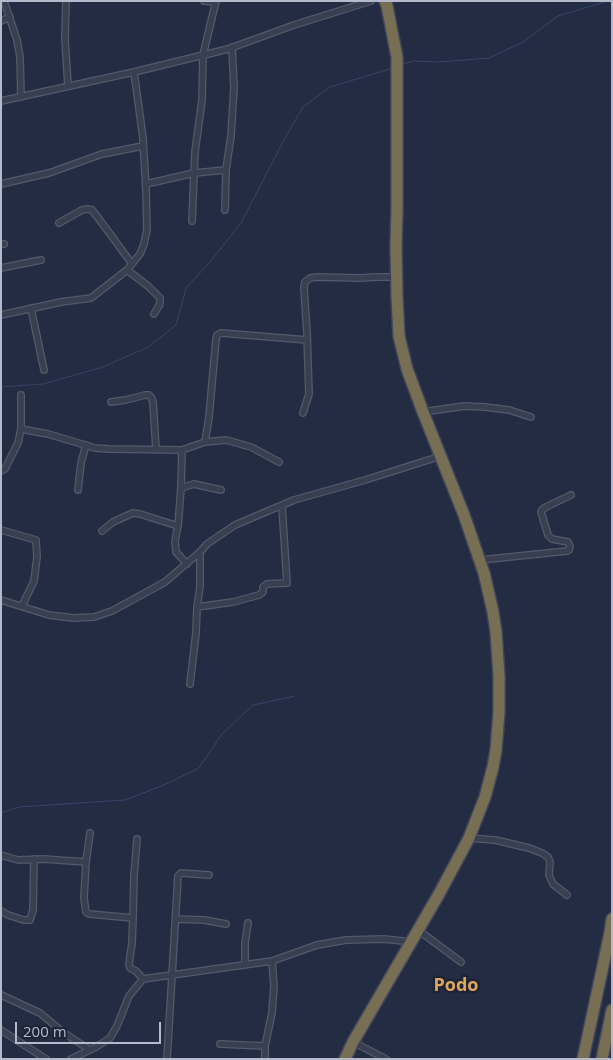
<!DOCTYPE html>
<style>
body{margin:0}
#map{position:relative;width:613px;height:1060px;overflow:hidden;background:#232c42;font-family:"Open Sans",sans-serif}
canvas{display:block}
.frame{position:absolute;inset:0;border:2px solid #b4bacc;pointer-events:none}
.scale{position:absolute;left:15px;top:1022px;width:146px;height:22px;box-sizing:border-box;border:2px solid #b4bacc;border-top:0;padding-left:6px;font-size:15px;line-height:18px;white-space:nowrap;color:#b4bacc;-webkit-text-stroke:4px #1c2436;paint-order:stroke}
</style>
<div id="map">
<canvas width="613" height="1060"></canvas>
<div class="frame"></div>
<div class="scale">200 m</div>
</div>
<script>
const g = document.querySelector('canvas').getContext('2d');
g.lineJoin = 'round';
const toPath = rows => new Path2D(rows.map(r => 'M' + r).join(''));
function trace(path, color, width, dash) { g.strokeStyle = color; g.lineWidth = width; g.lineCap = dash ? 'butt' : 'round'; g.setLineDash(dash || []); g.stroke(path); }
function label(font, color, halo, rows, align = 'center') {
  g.font = font + ' "Open Sans",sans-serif'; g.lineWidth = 5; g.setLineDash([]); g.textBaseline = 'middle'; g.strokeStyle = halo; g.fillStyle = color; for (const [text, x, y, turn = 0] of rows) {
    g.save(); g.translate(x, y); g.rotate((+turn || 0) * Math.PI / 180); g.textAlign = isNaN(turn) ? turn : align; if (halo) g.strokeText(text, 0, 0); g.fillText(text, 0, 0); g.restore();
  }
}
trace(toPath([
 [401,65,413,61,440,62,489,58,523,42,558,16,608,1],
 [1,387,43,384,103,367,148,347,176,325,186,288,210,262,241,223,285,138,303,107,330,87,393,68],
 [1,813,19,807,125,800,164,785,199,768,222,734,253,705,295,696]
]), '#36456a', 1);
const street = toPath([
 [4,1,17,40,20,57,21,97],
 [66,1,65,39,68,86],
 [204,1,216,2],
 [1,21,10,17],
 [1,101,134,72,228,49,294,25,371,1],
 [1,184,49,173,102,154,143,146],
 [146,184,194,173,226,170],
 [225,210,226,170,231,136,234,87,232,47],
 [192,221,195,152,202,100,203,55,216,1],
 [59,223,82,210,88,209,92,210,108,231,132,264],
 [1,244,4,244],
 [1,268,41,260],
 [127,270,148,286,160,298,160,304,154,314],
 [31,308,44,370],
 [1,315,61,302,91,298,127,270,140,254,144,244,147,230,146,190,143,138,134,72],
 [111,402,126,400,145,395,149,395,151,397,153,402,156,449],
 [423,412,464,406,485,407,509,410,531,417],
 [303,413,309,394,307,333,304,288,305,282,310,278,317,277,360,278,377,277,396,277],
 [21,429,21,395],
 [205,442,209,417,216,339,217,335,221,333,307,340],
 [182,450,205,442,226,440,251,447,279,462],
 [1,471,5,469,18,443,21,429,48,434,95,448,109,449,182,450,181,488,178,526,175,541,176,552,187,564],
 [181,488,194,484,221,490],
 [78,490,81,463,86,445],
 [1,530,36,540,37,557,34,581,22,606],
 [102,531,113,522,133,513,140,514,178,526],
 [480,560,567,551,569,550,570,546,568,542,552,539,548,535,541,512,542,510,546,507,571,495],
 [1,600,49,615,73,618,94,617,112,611,165,582,200,552,207,544,235,525,294,500,365,480,441,456],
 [197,607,233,602,259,595,263,592,263,587,267,584,287,583,282,506],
 [190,684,196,633,197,607,200,587,200,552],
 [90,833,86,862,84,898,86,912,89,914,133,918,132,943,129,964,130,968,136,971,143,979],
 [469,838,495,840,529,848,542,853,548,857,550,862,549,875,553,884,567,895],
 [1,855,18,860,44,859,86,862],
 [1,911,8,915,24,920,30,920,33,910,34,859],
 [133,918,134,876,137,839],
 [176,919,204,920,226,924],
 [418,930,461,962],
 [245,964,245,943,248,923],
 [1,995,40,1013,64,1033,90,1050],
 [1,1030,46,1059],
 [353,1042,386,1059],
 [220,1044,265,1046],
 [71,1059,96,1047,110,1038,117,1026,129,996,143,979,272,961,317,945,346,940,384,939,412,942],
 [167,1059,178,876,181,873,209,875],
 [265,1059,265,1046,272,1013,274,986,272,961]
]);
const highway = toPath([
 [345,1059,353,1042,439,894,469,838,485,797,493,767,496,750,499,712,499,676,496,632,493,612,484,573,464,515,423,412,407,369,399,336,397,297,396,246,397,210,397,57,387,6,385,1],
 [583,1059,610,933,612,919],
 [602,1059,612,1010]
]);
trace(street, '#525a6c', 8);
trace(highway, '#3f4759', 14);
trace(street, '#383f51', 5.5);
trace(highway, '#786e54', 11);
label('bold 18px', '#dea55d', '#1c2436', [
 ["Podo",456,986]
]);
</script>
